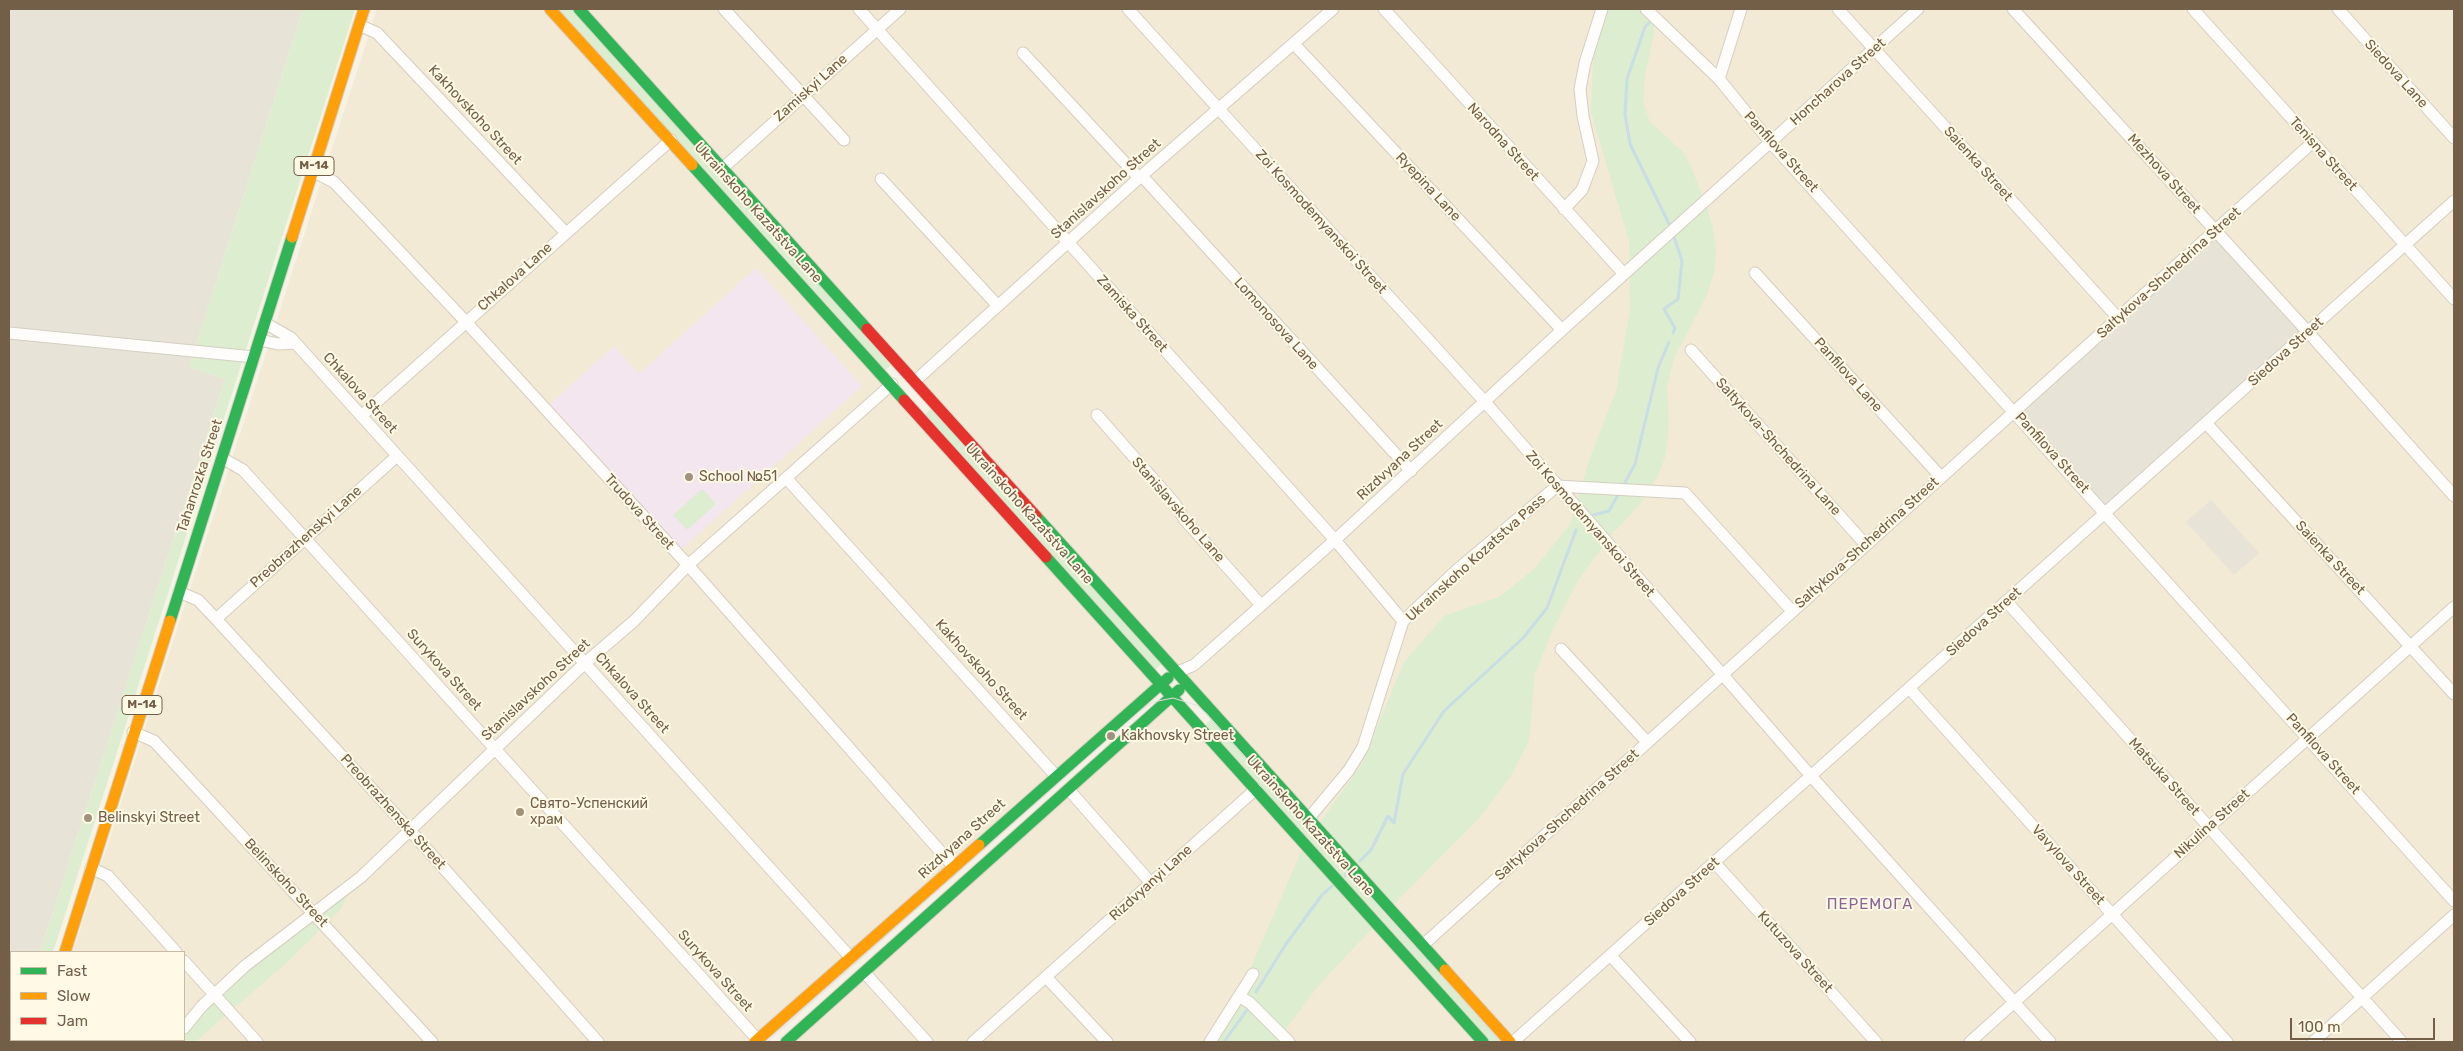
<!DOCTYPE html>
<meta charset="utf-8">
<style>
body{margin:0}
#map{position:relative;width:2463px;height:1051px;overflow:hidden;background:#f6f2e5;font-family:Rubik,sans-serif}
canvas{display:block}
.frame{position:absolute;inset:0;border:10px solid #735e47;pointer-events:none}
.legend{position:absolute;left:10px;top:951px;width:175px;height:90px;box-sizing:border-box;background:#fff9e5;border:1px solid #c7bba6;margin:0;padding:6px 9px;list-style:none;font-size:15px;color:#735e47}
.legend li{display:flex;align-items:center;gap:10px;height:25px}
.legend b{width:25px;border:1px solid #c7bba6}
.scale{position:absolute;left:2290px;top:1018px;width:145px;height:22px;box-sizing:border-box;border:2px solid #735e47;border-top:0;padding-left:6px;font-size:15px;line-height:18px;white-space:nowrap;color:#735e47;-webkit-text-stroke:4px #fff9e5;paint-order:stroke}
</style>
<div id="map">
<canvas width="2463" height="1051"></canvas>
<div class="frame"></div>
<ul class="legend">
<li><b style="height:6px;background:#30b455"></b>Fast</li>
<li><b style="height:6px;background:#ff9f0a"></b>Slow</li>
<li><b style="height:6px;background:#e5322d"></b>Jam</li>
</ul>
<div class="scale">100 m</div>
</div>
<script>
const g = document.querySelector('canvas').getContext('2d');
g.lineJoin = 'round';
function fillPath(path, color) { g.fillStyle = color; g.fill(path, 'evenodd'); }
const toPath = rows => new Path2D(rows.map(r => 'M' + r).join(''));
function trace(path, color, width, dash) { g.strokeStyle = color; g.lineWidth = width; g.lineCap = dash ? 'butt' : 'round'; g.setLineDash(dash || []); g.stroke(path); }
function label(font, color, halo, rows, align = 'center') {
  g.font = font + ' Rubik,sans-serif'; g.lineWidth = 4; g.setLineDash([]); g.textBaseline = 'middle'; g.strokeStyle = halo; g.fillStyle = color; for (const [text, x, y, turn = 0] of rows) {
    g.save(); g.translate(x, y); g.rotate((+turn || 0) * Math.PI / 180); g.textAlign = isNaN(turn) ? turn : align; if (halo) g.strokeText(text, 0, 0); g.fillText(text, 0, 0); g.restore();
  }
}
fillPath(toPath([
 [377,9,548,9,1157,682,751,1042,44,1042,45,1040,184,1040,184,952,73,952],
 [584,9,2454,9,2454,1042,1514,1042],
 [1167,707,1180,707,1480,1042,790,1042]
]), '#f2ead5');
fillPath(toPath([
 [9,9,303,9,189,367,225,379,40,952,11,952,11,1042,9,1042],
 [2217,237,2303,330,2107,507,2019,410],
 [2211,500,2259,553,2234,575,2186,522]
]), '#e8e3d7');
fillPath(toPath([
 [756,268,862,386,682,549,550,404,614,346,639,374]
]), '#f4e6ef');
fillPath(toPath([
 [303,9,355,9,53,952,40,952,225,379,189,367],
 [559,9,574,9,894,362,885,371],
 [1607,9,1653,9,1654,32,1645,76,1643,101,1650,122,1682,151,1691,166,1711,220,1716,248,1715,270,1706,297,1674,358,1667,387,1669,422,1666,454,1658,476,1641,503,1614,532,1579,579,1552,631,1535,674,1529,741,1510,777,1479,818,1392,906,1319,824,1362,764,1404,662,1444,616,1501,596,1535,568,1571,523,1590,458,1616,391,1630,309,1629,241,1591,112,1593,56],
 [934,406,1165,661,1155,670,924,415],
 [702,489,716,504,687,530,673,515],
 [1214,717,1506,1042,1487,1042,1204,726],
 [1304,845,1375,925,1318,986,1276,1042,1217,1042,1239,1007,1251,967],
 [356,876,341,909,328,922,318,910],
 [311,916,322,928,285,964,233,1009,220,995],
 [214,1001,226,1015,195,1042,166,1042,169,1040,184,1040,184,1027]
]), '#ddedd0');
trace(toPath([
 [1649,23,1645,27,1627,79,1625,114,1630,144,1671,228],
 [1673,234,1682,261,1678,299,1664,309,1675,328,1673,333],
 [1623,486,1635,464,1658,368,1669,342],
 [1593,515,1609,511,1620,491],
 [1360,861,1371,850,1388,816,1394,823,1403,774,1444,711,1523,638,1547,608,1576,530],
 [1345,875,1347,873],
 [1256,992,1286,944,1322,895,1332,886],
 [1224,1042,1249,1007]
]), '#c8dee5', 3);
const street = toPath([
 [724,9,844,140],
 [859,9,1335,540,1403,621],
 [1128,9,1485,402,1811,776,2050,1042],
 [1384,9,1624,274],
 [1646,9,1719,79,1771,143,2454,901],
 [1838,9,2118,318],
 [2013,9,2308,332,2454,496],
 [2193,9,2454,299],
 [2338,9,2454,138],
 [359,25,377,33,565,232],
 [1294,44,1562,330],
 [1023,53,1139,178],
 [1719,79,1741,9],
 [723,168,900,9],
 [312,171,334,182,466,322,688,565,954,867],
 [1142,176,1411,471],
 [881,179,998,306],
 [1564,209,1582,190,1593,161,1583,116,1580,89,1585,63,1602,9],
 [1755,273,1941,477],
 [265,323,291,338,851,958],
 [9,333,254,357],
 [260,340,278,344,294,343],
 [1691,350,1866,545],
 [915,381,1139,178,1333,9],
 [1097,415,1175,504,1184,519,1261,605],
 [361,416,671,140],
 [2206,423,2454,694],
 [222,458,243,470,758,1040],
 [787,479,1056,776],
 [1557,486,1685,493,1792,611],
 [179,592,198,600,216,619,416,837,598,1042],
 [2006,601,2402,1042],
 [216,619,397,456],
 [1561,649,1647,742],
 [1178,672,1194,665,1335,540,1562,330,1918,9],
 [1909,688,2227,1042],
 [133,732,154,741,432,1042],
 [1069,790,1151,883],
 [1309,818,1349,770,1363,747,1403,621,1458,569,1557,486],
 [1714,862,1876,1042],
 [91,868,108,876,176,952],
 [1423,945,2313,142],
 [1611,956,1690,1042],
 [184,961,257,1042],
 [864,972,927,1042],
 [1046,977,1107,1042],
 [1239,996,1250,1003,1289,1042],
 [184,1028,202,1006,245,966,361,877,585,663,634,621,688,565,892,384],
 [82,1040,85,1042],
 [171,1042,174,1040],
 [973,1042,1256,789],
 [1210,1042,1253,974],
 [1513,1042,2454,201],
 [1970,1042,2454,607],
 [2313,1042,2454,915]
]);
const fast = toPath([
 [579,9,867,329],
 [692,165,904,400],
 [1036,516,1445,970],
 [1046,557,1483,1042],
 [170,621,292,237],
 [979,845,1168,678],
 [786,1042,1179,690]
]);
const slow = toPath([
 [550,9,692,165],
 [292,237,364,9],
 [65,952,170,621],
 [1445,970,1510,1042],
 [36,1042,37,1040],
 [755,1042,979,845]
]);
const jam = toPath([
 [867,329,1036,516],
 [904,400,1046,557]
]);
trace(street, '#d5cec1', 13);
trace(fast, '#d6cfc2', 13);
trace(slow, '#d6cfc2', 13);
trace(jam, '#d6cfc2', 13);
trace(street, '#fefdfb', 11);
trace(fast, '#30b455', 11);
trace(slow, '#ff9f0a', 11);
trace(jam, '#e5322d', 11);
trace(toPath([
 [767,1042,1139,712,1153,702,1173,698,1196,705,1206,713,1500,1042]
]), '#e4e1e3', 1);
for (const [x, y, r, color] of [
 [689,477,5,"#a1927e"],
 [1111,736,5,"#a1927e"],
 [520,812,5,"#a1927e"],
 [88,818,5,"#a1927e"]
]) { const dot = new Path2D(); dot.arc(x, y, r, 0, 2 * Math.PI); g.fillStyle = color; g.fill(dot); trace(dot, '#fff9e5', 2); }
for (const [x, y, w] of [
 [314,166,40],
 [142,705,40]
]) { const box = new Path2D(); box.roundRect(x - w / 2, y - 9.5, w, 19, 4); g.fillStyle = '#fff9e5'; g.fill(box); trace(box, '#735e47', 1); }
label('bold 12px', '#735e47', null, [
 ["М-14",314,166],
 ["М-14",142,705]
]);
label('14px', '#735e47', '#fff9e5', [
 ["Siedova Lane",2396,74,48],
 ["Honcharova Street",1838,82,-42],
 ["Zamiskyi Lane",811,88,-42],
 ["Kakhovskoho Street",475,115,47],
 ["Narodna Street",1503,142,48],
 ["Panfilova Street",1781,152,48],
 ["Tenisna Street",2323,154,48],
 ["Saienka Street",1978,164,48],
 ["Mezhova Street",2164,174,48],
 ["Ryepina Lane",1428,187,47],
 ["Stanislavskoho Street",1106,189,-42],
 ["Ukrainskoho Kazatstva Lane",758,213,48],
 ["Zoi Kosmodemyanskoi Street",1321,222,48],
 ["Saltykova-Shchedrina Street",2169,273,-42],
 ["Chkalova Lane",515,277,-42],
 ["Zamiska Street",1132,314,48],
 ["Lomonosova Lane",1276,324,48],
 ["Siedova Street",2286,352,-42],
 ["Panfilova Lane",1848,375,48],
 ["Chkalova Street",360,393,48],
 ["Saltykova-Shchedrina Lane",1778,447,48],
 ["Panfilova Street",2052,453,48],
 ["Rizdvyana Street",1400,460,-43],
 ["Tahanrozka Street",200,476,-72],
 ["Stanislavskoho Lane",1178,510,49],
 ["Trudova Street",639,512,48],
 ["Ukrainskoho Kazatstva Lane",1029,514,48],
 ["Zoi Kosmodemyanskoi Street",1590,524,49],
 ["Preobrazhenskyi Lane",306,537,-42],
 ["Saltykova-Shchedrina Street",1867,543,-42],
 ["Ukrainskoho Kozatstva Pass",1476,558,-42],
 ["Saienka Street",2330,558,47],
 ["Siedova Street",1984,622,-42],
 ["Surykova Street",444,670,48],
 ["Kakhovskoho Street",981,670,48],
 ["Stanislavskoho Street",536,690,-43],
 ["Chkalova Street",632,693,48],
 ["Panfilova Street",2323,754,48],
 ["Matsuka Street",2164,777,48],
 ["Preobrazhenska Street",393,812,48],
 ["Saltykova-Shchedrina Street",1567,815,-42],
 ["Nikulina Street",2212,824,-42],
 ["Ukrainskoho Kazatstva Lane",1310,826,48],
 ["Rizdvyana Street",962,839,-42],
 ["Vavylova Street",2068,865,48],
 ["Belinskoho Street",286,883,47],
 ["Rizdvyanyi Lane",1151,883,-42],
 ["Siedova Street",1682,892,-42],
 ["Kutuzova Street",1795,952,48],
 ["Surykova Street",715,971,48]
]);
label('14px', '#735e47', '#fff9e5', [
 ["School №51",699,477],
 ["Kakhovsky Street",1121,736],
 ["Свято-Успенский",530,804],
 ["храм",530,820],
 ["Belinskyi Street",98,818]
], 'left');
g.letterSpacing = '1px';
label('15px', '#8d6296', '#fff9e5', [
 ["ПЕРЕМОГА",1870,905]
]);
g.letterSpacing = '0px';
</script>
